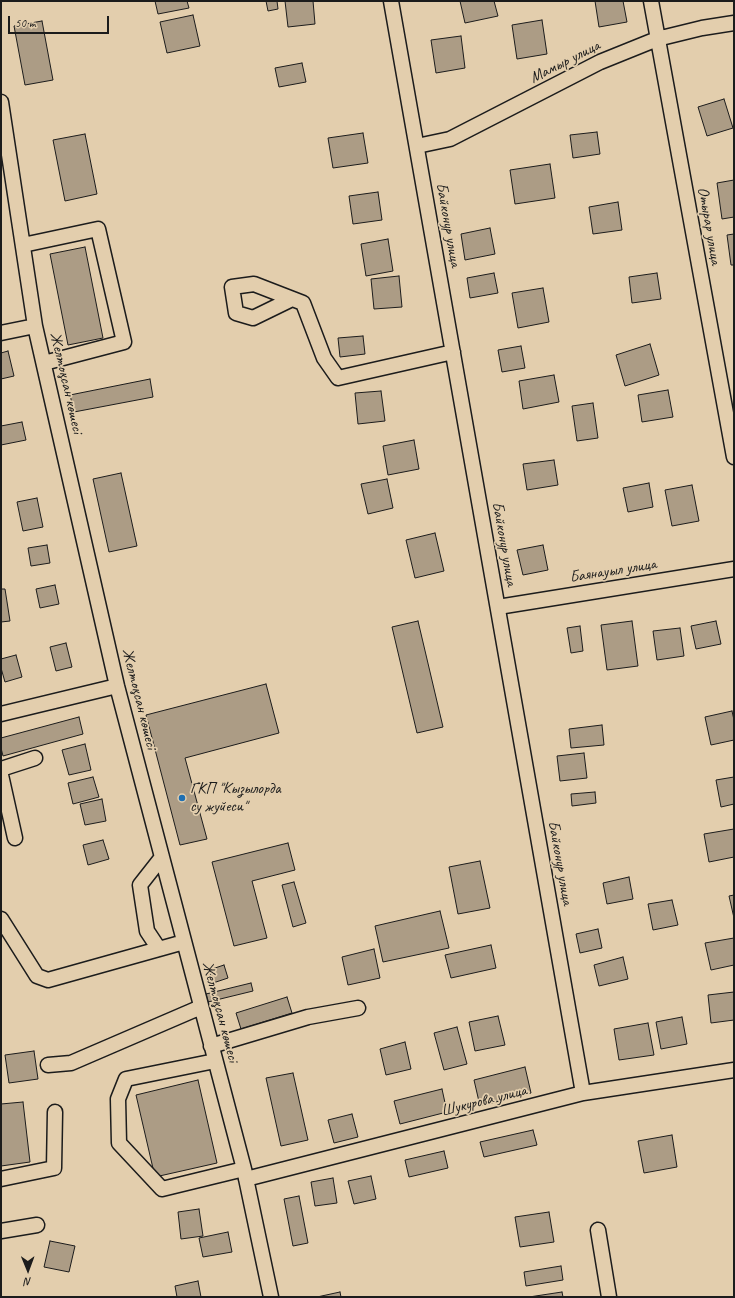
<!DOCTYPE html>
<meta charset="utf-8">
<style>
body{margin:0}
#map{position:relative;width:735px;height:1298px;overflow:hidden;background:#e3cead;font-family:Caveat,sans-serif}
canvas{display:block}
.frame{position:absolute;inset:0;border:2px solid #1c1c1c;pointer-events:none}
.north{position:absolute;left:8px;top:1250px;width:40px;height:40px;-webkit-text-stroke:3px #e3cead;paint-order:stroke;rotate:179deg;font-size:11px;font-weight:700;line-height:16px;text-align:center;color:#1c1c1c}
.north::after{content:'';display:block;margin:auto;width:14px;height:18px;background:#1c1c1c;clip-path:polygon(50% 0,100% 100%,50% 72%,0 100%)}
.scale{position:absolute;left:8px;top:16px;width:101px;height:18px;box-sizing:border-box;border:2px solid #1c1c1c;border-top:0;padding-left:5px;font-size:12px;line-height:14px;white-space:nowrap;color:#1c1c1c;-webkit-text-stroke:3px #e3cead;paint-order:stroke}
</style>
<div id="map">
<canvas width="735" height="1298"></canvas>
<div class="frame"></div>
<div class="north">N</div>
<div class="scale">50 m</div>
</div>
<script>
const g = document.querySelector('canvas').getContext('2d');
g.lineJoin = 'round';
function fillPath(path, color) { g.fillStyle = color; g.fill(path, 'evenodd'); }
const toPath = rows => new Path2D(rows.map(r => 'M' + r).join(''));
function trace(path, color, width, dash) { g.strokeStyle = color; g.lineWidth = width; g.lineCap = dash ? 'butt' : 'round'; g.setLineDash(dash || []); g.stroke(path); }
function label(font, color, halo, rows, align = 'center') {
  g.font = font + ' Caveat,sans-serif'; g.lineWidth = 3.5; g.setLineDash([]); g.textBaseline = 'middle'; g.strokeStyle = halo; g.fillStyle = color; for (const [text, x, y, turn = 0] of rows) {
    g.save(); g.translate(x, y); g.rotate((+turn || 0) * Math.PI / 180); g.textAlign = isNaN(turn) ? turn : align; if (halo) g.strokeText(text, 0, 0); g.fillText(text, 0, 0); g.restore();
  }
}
const building = toPath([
 [155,1,187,1,189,8,158,14,155,1],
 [266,1,277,1,278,9,268,11,266,1],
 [285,1,313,1,315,24,288,27,285,1],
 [460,1,494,1,498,16,465,23,460,1],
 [595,1,623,1,627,22,599,27,595,1],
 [193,15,200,46,167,53,160,22,193,15],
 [542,20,547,54,517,59,512,25,542,20],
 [42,21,53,80,25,85,14,26,42,21],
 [461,36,465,68,436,73,431,40,461,36],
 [302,63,306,82,279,87,275,68,302,63],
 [724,99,733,128,707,136,698,107,724,99],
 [597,132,600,154,573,158,570,135,597,132],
 [363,133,368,163,333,168,328,138,363,133],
 [85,134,97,194,65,201,53,140,85,134],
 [550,164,555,198,515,204,510,170,550,164],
 [734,180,734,217,722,219,717,183,734,180],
 [378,192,382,220,353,224,349,196,378,192],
 [618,202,622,230,593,234,589,207,618,202],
 [490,228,495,254,465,260,461,234,490,228],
 [734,234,734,265,731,265,727,235,734,234],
 [388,239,393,271,366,276,361,244,388,239],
 [85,247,103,338,68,345,50,254,85,247],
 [494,273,498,293,470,298,467,278,494,273],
 [657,273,661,299,632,303,629,277,657,273],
 [399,276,402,307,374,309,371,279,399,276],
 [543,288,549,322,518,328,512,293,543,288],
 [363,336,365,354,340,357,338,338,363,336],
 [650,344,659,375,625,386,616,355,650,344],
 [521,346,525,368,502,372,498,350,521,346],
 [8,351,14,376,1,379,1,353,8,351],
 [554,375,559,402,523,409,519,381,554,375],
 [150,379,153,397,74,412,70,395,150,379],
 [668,390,673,417,642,422,638,395,668,390],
 [381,391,385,421,358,424,355,393,381,391],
 [593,403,598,438,577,441,572,406,593,403],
 [22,422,26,440,1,445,1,426,22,422],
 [414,440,419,469,388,475,383,446,414,440],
 [554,460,558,485,527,490,523,464,554,460],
 [121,473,137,546,109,552,93,479,121,473],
 [387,479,393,508,368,514,361,484,387,479],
 [649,483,653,507,628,512,623,488,649,483],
 [692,485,699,521,672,526,665,490,692,485],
 [37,498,43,527,23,531,17,502,37,498],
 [435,533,444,571,415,578,406,540,435,533],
 [47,545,50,563,31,566,28,548,47,545],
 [543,545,548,570,523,575,517,550,543,545],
 [55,585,59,604,40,608,36,589,55,585],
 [1,589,5,589,10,621,1,622,1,589],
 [418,621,443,727,417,733,392,627,418,621],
 [632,621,638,666,607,670,601,625,632,621],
 [716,621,721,644,696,649,691,626,716,621],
 [580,626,583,651,571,653,567,628,580,626],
 [680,628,684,656,657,660,653,631,680,628],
 [66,643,72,667,56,671,50,647,66,643],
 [16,655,22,677,5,682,1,668,1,659,16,655],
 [266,684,279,733,185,758,207,839,180,845,146,715,266,684],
 [732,711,734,720,734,740,711,745,705,717,732,711],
 [79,717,83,734,3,756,1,748,1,738,79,717],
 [602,725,604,745,571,748,569,729,602,725],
 [85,744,91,770,69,775,62,750,85,744],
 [584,753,587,778,560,781,557,756,584,753],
 [93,777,99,797,73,804,68,783,93,777],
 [734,777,734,804,721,807,716,780,734,777],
 [595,792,596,803,572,806,571,794,595,792],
 [102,799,106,821,85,825,80,804,102,799],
 [734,829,734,857,709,862,704,834,734,829],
 [103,840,109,859,88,865,83,845,103,840],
 [288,843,295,870,252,881,267,938,234,946,212,862,288,843],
 [480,861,490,908,458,914,449,867,480,861],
 [629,877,633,899,607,904,603,883,629,877],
 [294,882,306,923,293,927,282,885,294,882],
 [734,895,734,918,729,896,734,895],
 [672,900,678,925,653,930,648,904,672,900],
 [440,911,449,948,383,962,375,926,440,911],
 [598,929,602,948,580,953,576,934,598,929],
 [734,938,734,965,711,970,705,943,734,938],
 [491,945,496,968,451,978,445,955,491,945],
 [374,949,380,978,348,985,342,957,374,949],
 [623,957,628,979,599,986,594,965,623,957],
 [224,965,228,978,213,983,209,970,224,965],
 [251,983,253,991,208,1002,206,994,251,983],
 [734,992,734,1020,711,1023,708,995,734,992],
 [287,997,292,1013,241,1029,236,1013,287,997],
 [498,1016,505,1045,475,1051,469,1022,498,1016],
 [682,1017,687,1044,661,1049,656,1022,682,1017],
 [648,1023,654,1055,619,1060,614,1029,648,1023],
 [457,1027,467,1064,444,1070,434,1033,457,1027],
 [405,1042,411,1069,386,1075,380,1049,405,1042],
 [34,1051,38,1079,9,1083,5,1055,34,1051],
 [525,1067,531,1093,480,1106,474,1080,525,1067],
 [293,1073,308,1140,281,1146,266,1078,293,1073],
 [198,1080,217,1163,155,1177,136,1095,198,1080],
 [442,1089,447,1112,400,1124,394,1101,442,1089],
 [23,1102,30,1162,1,1166,1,1104,23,1102],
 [352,1114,358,1137,334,1143,328,1120,352,1114],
 [533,1130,537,1145,484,1157,480,1142,533,1130],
 [672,1135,677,1167,644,1173,638,1141,672,1135],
 [444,1151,448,1168,409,1177,405,1160,444,1151],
 [371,1176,376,1199,354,1204,348,1181,371,1176],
 [333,1178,337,1203,315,1206,311,1182,333,1178],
 [299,1196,308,1243,293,1246,284,1199,299,1196],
 [199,1209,203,1236,181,1239,178,1212,199,1209],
 [549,1212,554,1242,520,1247,515,1217,549,1212],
 [228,1232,232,1252,203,1257,199,1238,228,1232],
 [50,1241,75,1246,69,1272,44,1267,50,1241],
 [561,1266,563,1280,526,1286,524,1272,561,1266],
 [198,1281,201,1297,177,1297,175,1286,198,1281],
 [340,1292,341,1297,317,1297,340,1292],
 [562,1292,563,1297,529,1297,562,1292]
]);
fillPath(building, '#ac9c85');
trace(building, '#1c1c1c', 1);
const minor = toPath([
 [391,1,583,1093],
 [651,1,734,457],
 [1,102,35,326,117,686,244,1169,271,1297],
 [417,146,450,139,600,62,657,39,702,28,734,23],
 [23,245,98,229,124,342,44,363],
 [292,299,253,318,236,313,232,287,254,284,303,303,324,358,338,378,453,352],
 [1,333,35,326],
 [498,607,734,569],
 [1,714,117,686],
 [1,769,35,758],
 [1,775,15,838],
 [1,919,37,976,48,980,184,942],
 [159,949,147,931,140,885,162,857],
 [211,1046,308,1017,358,1008],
 [215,1061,126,1079,118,1099,119,1143,162,1189,244,1169],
 [48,1065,71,1063,201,1007],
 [1,1179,54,1168,55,1112],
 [246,1179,583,1093,734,1070],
 [598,1230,609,1297],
 [1,1231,37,1225]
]);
trace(minor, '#1c1c1c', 17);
trace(minor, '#e3cead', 14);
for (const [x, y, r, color] of [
 [182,798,4,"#1f6fb2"]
]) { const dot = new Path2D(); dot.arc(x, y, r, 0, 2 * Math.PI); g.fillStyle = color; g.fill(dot); trace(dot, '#e3cead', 1.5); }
label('16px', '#1c1c1c', '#e3cead', [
 ["Мамыр улица",565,62,-27],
 ["Байконур улица",448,225,80],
 ["Отырар улица",709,226,80],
 ["Желтоқсан көшесі",66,383,77],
 ["Байконур улица",504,544,80],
 ["Баянауыл улица",613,571,-9],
 ["Желтоқсан көшесі",139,699,76],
 ["Байконур улица",560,863,80],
 ["Желтоқсан көшесі",220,1012,75],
 ["Шукурова улица",484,1101,-14]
]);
label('16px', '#1c1c1c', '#e3cead', [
 ["ГКП \"Кызылорда",190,789],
 ["су жуйеси\"",190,807]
], 'left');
</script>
